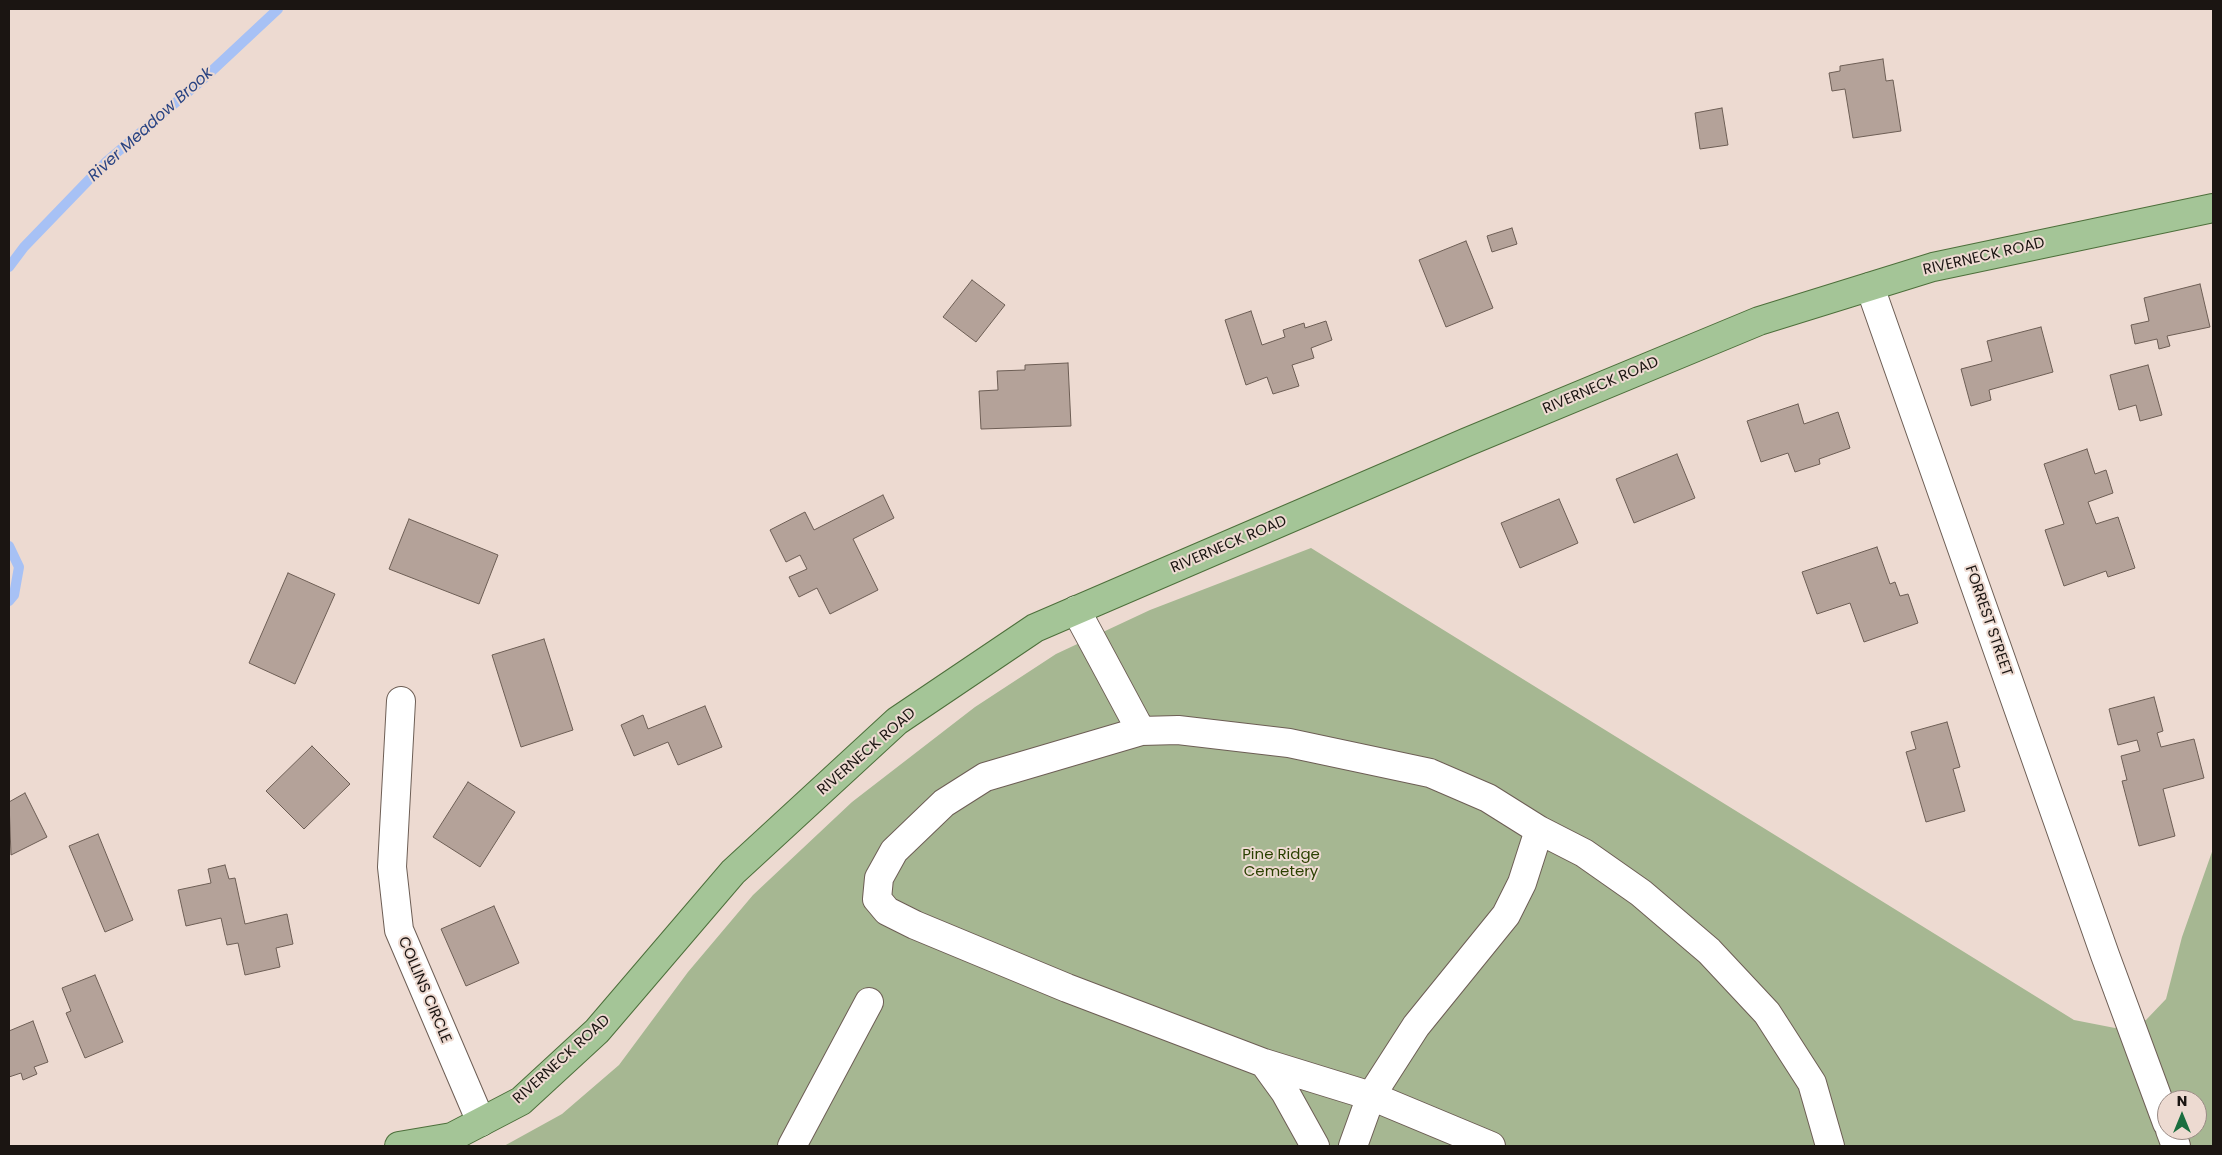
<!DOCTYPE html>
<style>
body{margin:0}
#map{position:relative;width:2222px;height:1155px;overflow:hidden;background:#eddad1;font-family:Poppins,sans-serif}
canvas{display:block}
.frame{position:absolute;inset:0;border:10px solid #1b1512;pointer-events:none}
.north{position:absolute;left:2157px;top:1090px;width:50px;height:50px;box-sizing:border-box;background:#eddad1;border:1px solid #998b85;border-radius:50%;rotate:0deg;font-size:14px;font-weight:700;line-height:20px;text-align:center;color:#1b1512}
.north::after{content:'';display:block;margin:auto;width:18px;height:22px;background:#1b6e3f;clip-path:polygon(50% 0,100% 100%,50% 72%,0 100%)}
</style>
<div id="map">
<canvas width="2222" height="1155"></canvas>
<div class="frame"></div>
<div class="north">N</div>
</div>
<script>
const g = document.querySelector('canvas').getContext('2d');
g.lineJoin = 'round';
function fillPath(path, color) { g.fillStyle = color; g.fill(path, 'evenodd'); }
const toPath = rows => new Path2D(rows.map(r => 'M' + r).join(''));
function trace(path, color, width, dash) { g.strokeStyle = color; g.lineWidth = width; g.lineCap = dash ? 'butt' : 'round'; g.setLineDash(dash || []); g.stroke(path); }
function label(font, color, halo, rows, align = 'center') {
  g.font = font + ' Poppins,sans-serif'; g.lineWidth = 4; g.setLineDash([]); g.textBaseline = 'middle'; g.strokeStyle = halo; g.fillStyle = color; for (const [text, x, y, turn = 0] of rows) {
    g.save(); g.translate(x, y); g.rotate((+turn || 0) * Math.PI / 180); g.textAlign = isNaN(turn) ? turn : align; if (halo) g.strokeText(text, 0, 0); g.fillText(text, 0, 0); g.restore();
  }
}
fillPath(toPath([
 [1311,548,2074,1020,2115,1028,2146,1020,2166,999,2182,937,2213,849,2213,1146,504,1146,562,1114,619,1065,688,972,753,895,852,802,975,707,1056,654,1150,610],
 [2167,1100,2197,1100,2197,1130,2167,1130]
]), '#a6b792');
trace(toPath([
 [9,267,24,247,107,161,201,81,278,9],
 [9,546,19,567,14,595,9,601]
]), '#a7c1f5', 10);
const building = toPath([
 [1883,59,1886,81,1893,80,1901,131,1853,138,1845,89,1832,91,1829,73,1840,71,1840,66,1883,59],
 [1722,108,1728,145,1700,149,1695,113,1722,108],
 [1512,228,1517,244,1492,252,1487,236,1512,228],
 [1466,241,1493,308,1446,327,1419,260,1466,241],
 [972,280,1005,305,976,342,943,317,972,280],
 [2200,284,2210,327,2167,336,2170,346,2159,349,2157,339,2135,344,2131,325,2149,321,2144,298,2200,284],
 [1251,311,1262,345,1285,337,1283,330,1304,323,1305,328,1326,321,1332,340,1311,348,1314,358,1292,365,1299,386,1273,394,1267,377,1246,385,1225,320,1251,311],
 [2041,327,2053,372,1989,390,1991,400,1971,406,1961,369,1992,361,1987,341,2041,327],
 [1068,363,1071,426,981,429,979,391,998,390,997,371,1025,370,1025,365,1068,363],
 [2148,365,2162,415,2140,421,2136,405,2119,410,2110,375,2148,365],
 [1798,404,1804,424,1838,412,1850,448,1819,459,1820,464,1795,472,1788,453,1761,462,1747,421,1798,404],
 [2087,449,2095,474,2106,470,2113,493,2088,502,2096,524,2118,517,2135,568,2108,577,2106,571,2064,586,2045,530,2064,524,2044,464,2087,449],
 [1677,454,1695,498,1634,523,1616,479,1677,454],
 [883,495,894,518,853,539,878,590,830,614,817,588,799,597,789,577,807,569,800,555,786,562,770,530,805,512,814,530,883,495],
 [1559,499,1578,543,1520,568,1501,523,1559,499],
 [409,519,498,555,479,604,389,569,409,519],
 [1877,547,1890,584,1895,582,1900,596,1908,594,1918,623,1864,642,1850,603,1817,614,1802,572,1877,547],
 [288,573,335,594,295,684,249,663,288,573],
 [544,639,573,730,521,747,492,655,544,639],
 [2154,697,2163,731,2157,733,2161,747,2194,739,2204,778,2163,789,2175,836,2139,846,2122,781,2127,780,2121,756,2140,751,2137,740,2118,745,2109,709,2154,697],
 [705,706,722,747,678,765,668,742,634,756,621,725,643,715,648,729,705,706],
 [1947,722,1960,767,1953,769,1965,811,1926,822,1906,752,1916,749,1911,732,1947,722],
 [312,746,350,784,304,829,266,791,312,746],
 [468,782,515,812,480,867,433,837,468,782],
 [25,793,47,837,11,855,9,802,25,793],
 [98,834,133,920,105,932,69,846,98,834],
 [225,865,229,879,235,878,245,924,287,914,293,944,276,948,280,967,245,975,238,943,227,945,221,918,186,926,178,890,211,883,208,869,225,865],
 [494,906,519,963,466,986,441,929,494,906],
 [95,975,123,1042,85,1058,66,1013,71,1011,62,988,95,975],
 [33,1021,48,1062,34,1067,37,1074,23,1080,21,1073,9,1077,9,1031,33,1021]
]);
fillPath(building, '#b4a299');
trace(building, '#6d5e55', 1);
const minor = toPath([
 [1870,287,2105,955,2167,1123],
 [1076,610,1141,731],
 [401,701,392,867,399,930,481,1122],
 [1264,1063,1371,1096,1353,1146],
 [2170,1130,2176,1146],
 [792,1146,869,1002],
 [1315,1146,1285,1092,1264,1063,1067,988,915,925,887,911,877,899,879,878,894,851,944,803,985,777,1141,731,1178,730,1289,743,1430,773,1488,798,1539,830,1584,853,1641,893,1709,951,1767,1013,1812,1083,1830,1146],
 [1491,1146,1371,1096,1416,1026,1506,915,1522,883,1539,830]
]);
const major = toPath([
 [399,1146,452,1137,521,1101,597,1031,733,872,897,721,1035,628,1467,442,1759,321,1933,267,2213,208]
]);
trace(minor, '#6d5e55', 30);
trace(major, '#4d6f3b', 30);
trace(minor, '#fff', 28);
trace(major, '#a4c597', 28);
label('15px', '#1b1512', '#eddad1', [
 ["RIVERNECK ROAD",1984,257,-13],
 ["RIVERNECK ROAD",1601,386,-23],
 ["RIVERNECK ROAD",1229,545,-23],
 ["FORREST STREET",1988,621,71],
 ["RIVERNECK ROAD",867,752,-41],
 ["COLLINS CIRCLE",424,990,67],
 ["RIVERNECK ROAD",562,1060,-42]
]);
label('15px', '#2b4001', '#eddad1', [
 ["Pine Ridge",1281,855],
 ["Cemetery",1281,872]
]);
label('italic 16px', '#294382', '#eddad1', [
 ["River Meadow Brook",151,125,-42]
]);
</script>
